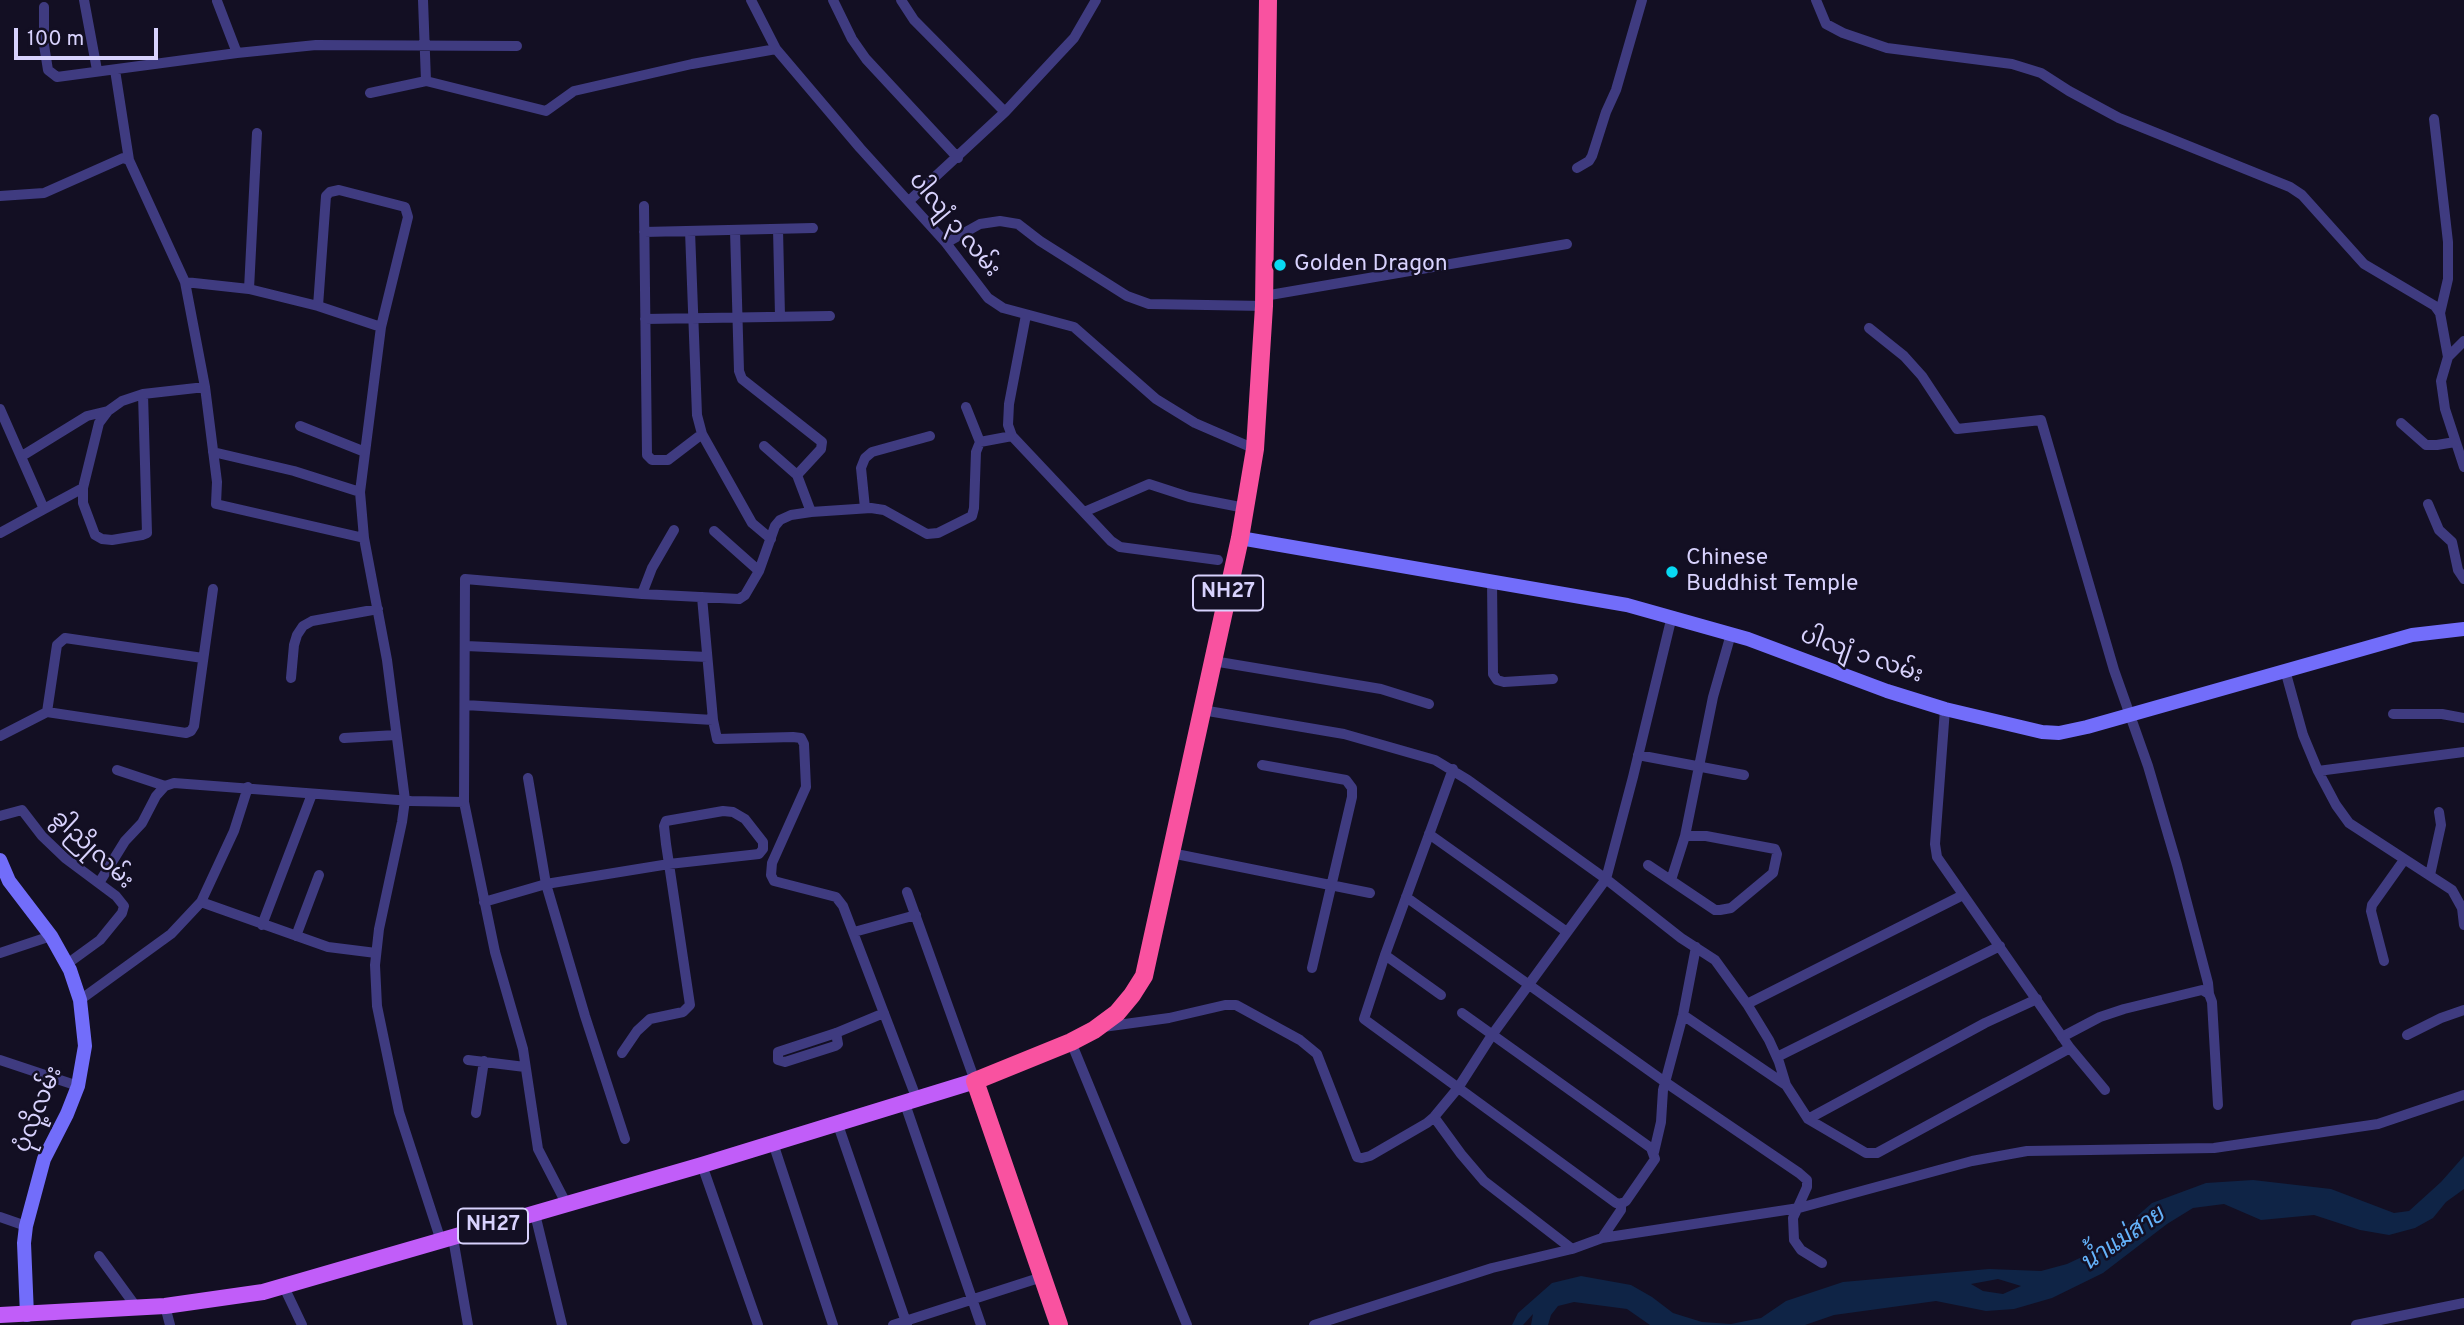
<!DOCTYPE html>
<meta charset="utf-8">
<style>
body{margin:0}
#map{position:relative;width:2464px;height:1325px;overflow:hidden;background:#130f23;font-family:Overpass,sans-serif}
canvas{display:block}
.scale{position:absolute;left:14px;top:28px;width:144px;height:32px;box-sizing:border-box;border:4px solid #d8d2fd;border-top:0;padding-left:9px;font-size:21px;line-height:24px;white-space:nowrap;color:#d8d2fd;-webkit-text-stroke:5px #130f23;paint-order:stroke}
</style>
<div id="map">
<canvas width="2464" height="1325"></canvas>
<div class="scale">100 m</div>
</div>
<script>
const g = document.querySelector('canvas').getContext('2d');
g.lineJoin = 'round';
function fillPath(path, color) { g.fillStyle = color; g.fill(path, 'evenodd'); }
const toPath = rows => new Path2D(rows.map(r => 'M' + r).join(''));
function trace(path, color, width, dash) { g.strokeStyle = color; g.lineWidth = width; g.lineCap = dash ? 'butt' : 'round'; g.setLineDash(dash || []); g.stroke(path); }
function label(font, color, halo, rows, align = 'center') {
  g.font = font + ' Overpass,"Noto Sans Myanmar",Sarabun,sans-serif'; g.lineWidth = 5; g.setLineDash([]); g.textBaseline = 'middle'; g.strokeStyle = halo; g.fillStyle = color; for (const [text, x, y, turn = 0] of rows) {
    g.save(); g.translate(x, y); g.rotate((+turn || 0) * Math.PI / 180); g.textAlign = isNaN(turn) ? turn : align; if (halo) g.strokeText(text, 0, 0); g.fillText(text, 0, 0); g.restore();
  }
}
fillPath(toPath([
 [2464,1156,2464,1189,2446,1202,2433,1218,2415,1228,2389,1235,2360,1230,2314,1215,2261,1220,2224,1204,2193,1208,2167,1224,2103,1273,2052,1298,2014,1309,1986,1311,1936,1301,1834,1315,1805,1325,1650,1325,1627,1309,1574,1302,1558,1306,1551,1315,1548,1325,1531,1325,1533,1314,1523,1325,1512,1325,1518,1313,1552,1283,1581,1276,1631,1285,1652,1297,1673,1313,1702,1322,1731,1324,1761,1318,1786,1301,1843,1282,1989,1269,2041,1271,2067,1264,2101,1248,2152,1203,2206,1183,2253,1180,2331,1189,2394,1213,2409,1211,2441,1182],
 [1998,1279,2021,1286,2003,1294,1983,1291,1971,1284]
]), '#0f2446');
trace(toPath([
 [84,0,97,70],
 [423,0,426,81],
 [751,0,776,49,860,148,946,243,988,298,1003,308,1074,327,1156,399,1195,423,1255,449],
 [833,0,852,39,866,59,958,158],
 [901,0,914,20,1005,112],
 [1816,0,1826,24,1843,33,1887,48,2012,64,2041,73,2069,91,2119,118,2290,187,2302,195,2364,264,2435,306,2440,313,2448,357],
 [217,1,237,53],
 [44,7,44,45,48,70,57,77,237,53,316,45,517,46],
 [115,70,129,160],
 [370,93,426,81,546,111,574,91,692,64,776,49],
 [2434,119,2448,242,2448,279,2440,313],
 [1577,168,1589,161,1592,156,1606,112,1616,90,1642,0],
 [0,196,44,193,123,158,129,160,185,282,205,387,217,482,216,504,364,538],
 [909,201,1005,112,1058,55,1074,38,1096,0],
 [644,206,647,455,652,460,668,460,702,434],
 [778,229,780,316],
 [735,230,739,371,742,379,822,442,821,449,797,475],
 [690,231,697,415,702,434,752,523,771,539],
 [644,232,813,228],
 [946,243,980,224,1000,221,1018,224,1040,241,1127,296,1149,304,1264,306],
 [185,282,249,289,318,306,381,327,360,492,364,538,387,660,405,800,402,822,379,929,375,965,377,1006,399,1112,441,1241],
 [249,289,257,133],
 [1264,296,1567,244],
 [318,306,326,196,330,192,339,190,405,207,408,217,381,327],
 [1026,315,1009,404,1008,425,1012,436,1111,541,1120,547,1218,560],
 [645,319,830,316],
 [1869,328,1904,356,1922,376,1957,429,2041,420,2114,670,2148,766,2177,865,2208,983,2209,994],
 [2464,341,2448,357,2441,381,2445,409,2464,467],
 [143,394,147,533,142,535,112,540,102,539,95,535,83,503,83,488,99,423,108,411,122,401,143,394,205,387],
 [0,409,44,509,0,533],
 [2401,423,2426,445,2437,445,2455,442],
 [300,426,365,452],
 [980,442,1012,436],
 [213,452,294,471,360,492],
 [22,456,87,416,108,411],
 [2428,504,2439,530,2452,542,2458,570,2464,579],
 [865,508,861,468,865,458,872,452,930,436],
 [44,509,83,488],
 [811,512,871,508,884,510,927,534,938,533,972,516,974,508,976,452,980,442,966,407],
 [1084,512,1149,484,1189,497,1245,508],
 [714,531,759,571],
 [1492,581,1493,674,1497,680,1504,682,1553,679],
 [642,594,652,568,674,530],
 [702,597,713,720,717,739,793,737,801,738,804,744,806,787,772,863,771,875,774,881,836,897,843,906,916,1097],
 [466,646,707,657],
 [1213,661,1381,689,1429,704],
 [2285,670,2303,735,2318,771,2336,805,2349,823,2452,890,2462,908,2464,925],
 [291,678,294,645,297,635,303,626,312,621,378,609],
 [465,705,713,720],
 [1945,709,1935,844,1937,857,2070,1048,2105,1090],
 [1202,710,1344,734,1435,760,1468,780,1606,879,1681,938,1715,960,1747,1004,1769,1040,1779,1062,1786,1085,1808,1119,1866,1153,1877,1153,2070,1048],
 [47,712,57,645,65,638,203,658],
 [2393,714,2442,714,2464,718],
 [0,736,47,712,186,733,191,731,194,726,213,589],
 [344,738,396,735],
 [1638,755,1744,775],
 [1262,765,1346,780,1352,788,1352,797,1312,968],
 [1453,769,1385,955,1364,1019,1616,1203,1621,1204,1626,1201,1655,1159,1651,1148,1462,1013],
 [117,770,165,786],
 [2318,771,2464,752],
 [528,778,546,884,585,1016,625,1139],
 [0,816,22,810,42,836,65,858,116,896,124,906,122,913,100,940,67,964],
 [1429,834,1567,932],
 [1171,853,1370,893],
 [1648,865,1715,910,1720,910,1731,908,1773,873,1777,854,1775,849,1706,836,1685,836],
 [2430,875,2441,825,2439,812],
 [1671,880,1685,836,1713,697,1731,634],
 [99,883,125,841,142,823,156,796,165,786,174,783,411,801,464,802],
 [907,892,975,1081],
 [1406,897,1665,1082,1799,1173,1807,1180,1807,1187,1793,1218,1794,1240,1801,1250,1822,1263],
 [201,902,328,947,376,953],
 [484,902,546,884,669,864,759,854,763,849,763,842,745,819,733,812,723,811,666,821,664,826,666,844,669,864,690,1005,683,1012,650,1019,637,1031,622,1053],
 [262,925,312,794],
 [854,932,916,915],
 [296,936,319,875],
 [0,953,51,936],
 [1385,955,1441,995],
 [2384,961,2371,911,2372,905,2404,860],
 [80,1000,171,934,201,902,234,831,248,787],
 [1747,1004,1963,895],
 [1683,1015,1786,1085],
 [1103,1027,1169,1018,1225,1005,1236,1005,1300,1040,1317,1054,1357,1157,1362,1158,1370,1156,1427,1123,1434,1117,1458,1088,1492,1035,1606,879,1633,777,1672,616],
 [836,1033,838,1044,835,1046,785,1062,778,1060,778,1052,836,1033,884,1013],
 [2407,1035,2441,1018,2464,1010],
 [2062,1037,2100,1017,2124,1009,2202,990,2209,994,2212,1002,2218,1105],
 [1071,1042,1187,1325],
 [1777,1057,2000,946],
 [0,1060,78,1086],
 [468,1060,525,1067],
 [904,1101,981,1325],
 [476,1113,484,1061],
 [1434,1117,1461,1154,1484,1181,1572,1249],
 [1808,1119,1985,1023,2037,999],
 [837,1122,907,1325],
 [773,1143,833,1325],
 [1654,1152,1661,1122,1663,1090,1683,1015,1696,947],
 [702,1165,758,1325],
 [567,1205,538,1149,523,1049,495,952,464,802,465,579,642,594,739,599,745,595,759,571,775,526,780,520,791,515,811,512,797,475,764,446],
 [535,1214,562,1325],
 [0,1217,26,1226],
 [453,1238,468,1325],
 [1602,1238,1799,1208,1972,1161,2027,1151,2214,1148,2378,1124,2464,1095],
 [99,1256,137,1308],
 [284,1287,302,1325],
 [165,1306,170,1325],
 [893,1325,1042,1277],
 [1314,1325,1492,1268,1572,1249,1602,1238,1621,1210,1621,1204],
 [2356,1325,2464,1303]
]), '#3f3b80', 10);
trace(toPath([
 [1240,538,1627,605,1748,639,1887,691,1945,709,2042,732,2059,733,2087,727,2412,635,2464,629],
 [0,860,9,881,51,936,70,970,80,1000,85,1046,78,1086,67,1114,44,1159,26,1226,24,1243,27,1315]
]), '#726dfa', 14);
trace(toPath([
 [0,1315,165,1306,263,1292,702,1165,975,1081]
]), '#c15df9', 16);
trace(toPath([
 [1059,1325,975,1081,1071,1042,1094,1030,1117,1013,1132,995,1144,976,1240,538,1255,449,1264,306,1268,0]
]), '#f952a0', 18);
for (const [x, y, r, color] of [
 [1280,265,7,"#08d9f3"],
 [1672,572,7,"#08d9f3"]
]) { const dot = new Path2D(); dot.arc(x, y, r, 0, 2 * Math.PI); g.fillStyle = color; g.fill(dot); trace(dot, '#130f23', 2.5); }
for (const [x, y, w] of [
 [1228,593,70],
 [493,1226,70]
]) { const box = new Path2D(); box.roundRect(x - w / 2, y - 17.5, w, 35, 5); g.fillStyle = '#130f23'; g.fill(box); trace(box, '#d8d2fd', 2); }
label('bold 21px', '#d8d2fd', null, [
 ["NH27",1228,593],
 ["NH27",493,1226]
]);
label('23px', '#d8d2fd', '#130f23', [
 ["ပါလျံ ၃ လမ်း",953,226,50],
 ["ပါလျံ ၁ လမ်း",1861,657,19],
 ["ခွါညိုလမ်း",91,851,43],
 ["ပုံလို့လမ်း",40,1110,-68]
]);
label('23px', '#d8d2fd', '#130f23', [
 ["Golden Dragon",1294,265],
 ["Chinese",1686,559],
 ["Buddhist Temple",1686,585]
], 'left');
label('italic 24px', '#64b2fa', '#130f23', [
 ["น้ำแม่สาย",2125,1240,-34]
]);
</script>
